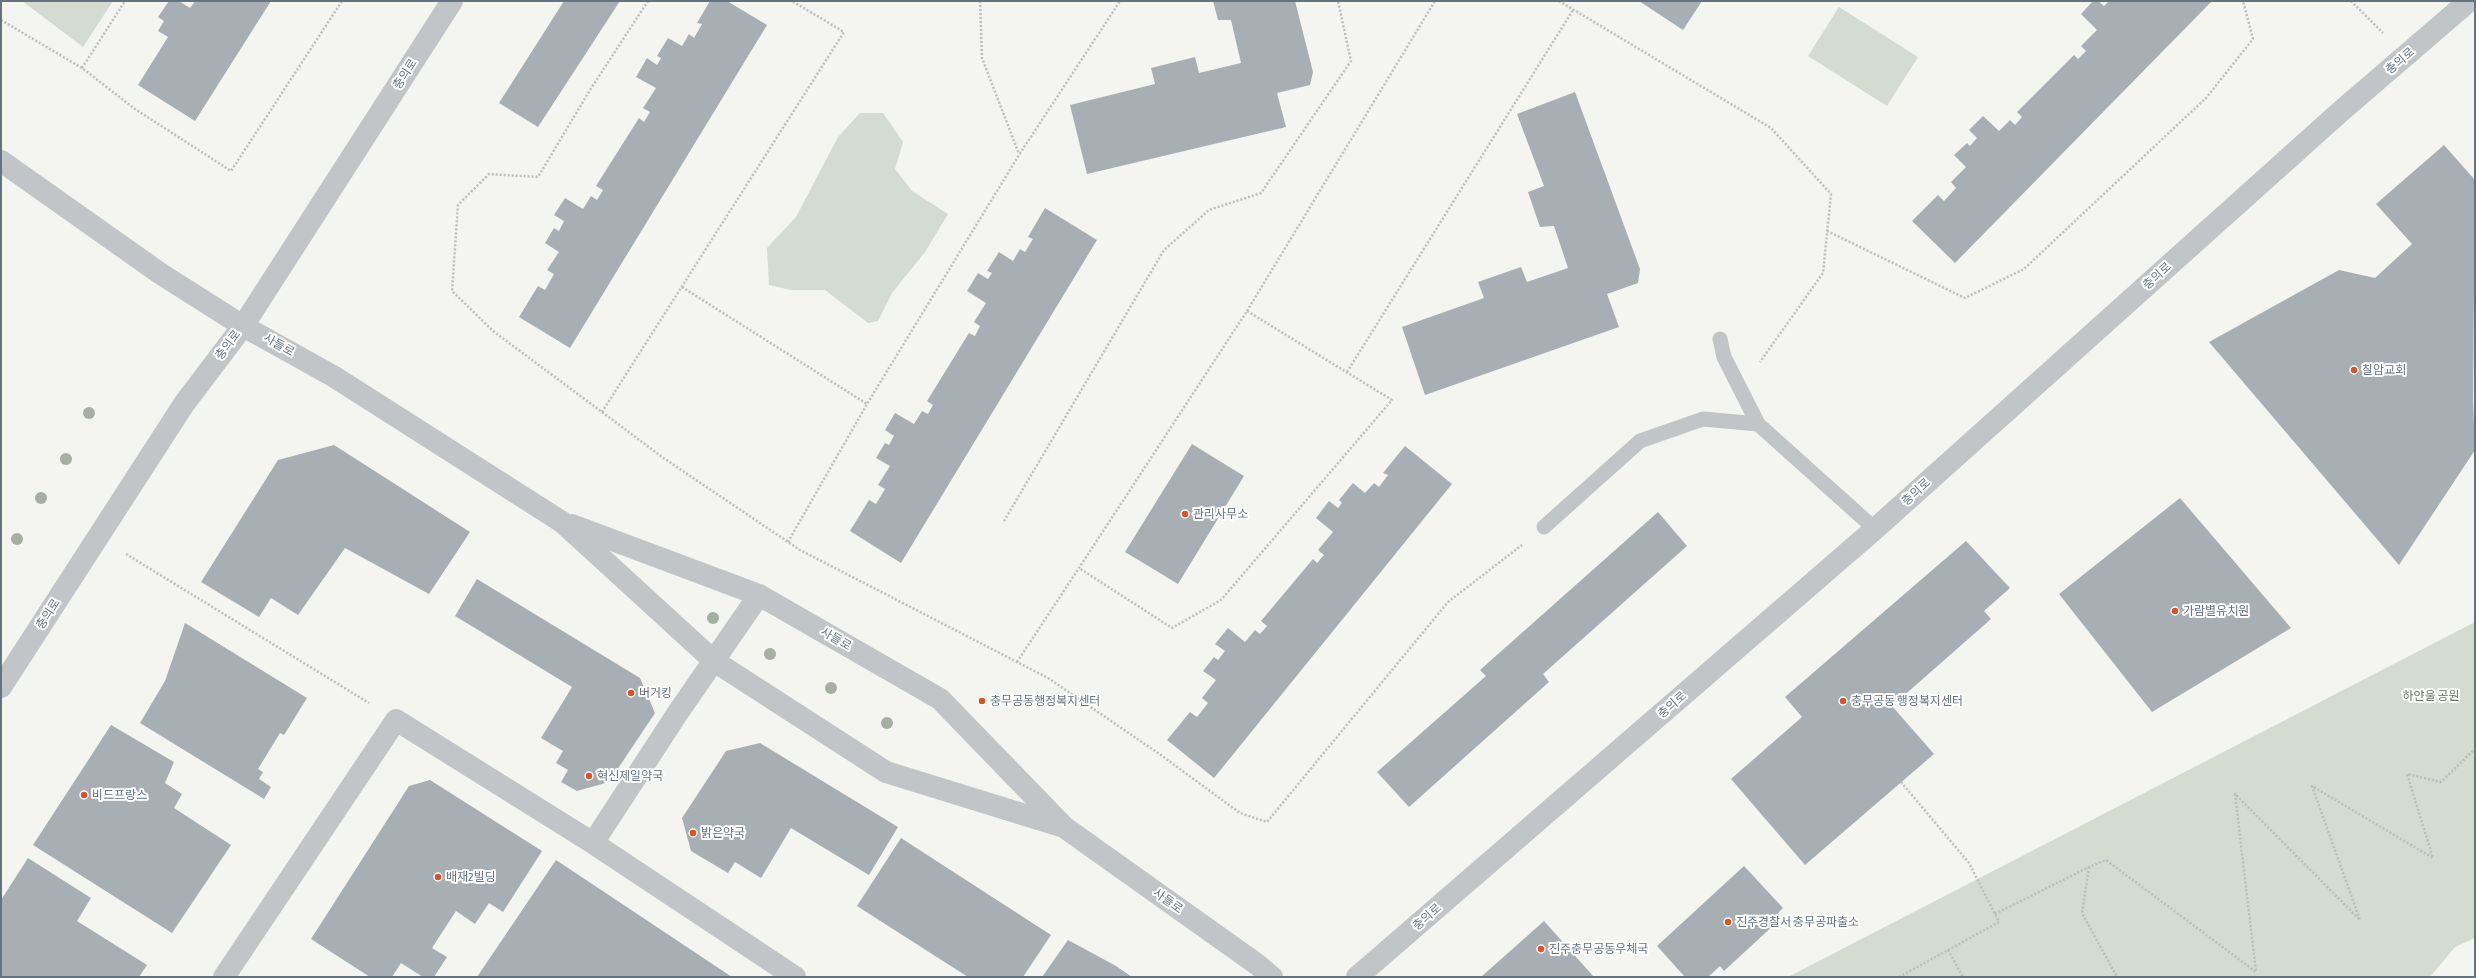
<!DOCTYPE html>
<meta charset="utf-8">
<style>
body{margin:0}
#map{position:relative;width:2476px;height:978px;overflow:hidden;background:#f4f4f0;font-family:"Asap Condensed",sans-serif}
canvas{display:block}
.frame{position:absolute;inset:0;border:2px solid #637380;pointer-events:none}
</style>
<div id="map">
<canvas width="2476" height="978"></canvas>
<div class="frame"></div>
</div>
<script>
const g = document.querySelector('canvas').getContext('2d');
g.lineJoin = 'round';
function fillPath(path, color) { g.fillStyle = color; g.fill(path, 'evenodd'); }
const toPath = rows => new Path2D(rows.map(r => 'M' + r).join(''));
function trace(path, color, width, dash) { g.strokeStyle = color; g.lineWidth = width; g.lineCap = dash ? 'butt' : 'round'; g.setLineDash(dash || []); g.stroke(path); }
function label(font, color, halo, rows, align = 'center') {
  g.font = font + ' "Asap Condensed","Noto Sans KR",sans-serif'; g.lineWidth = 4; g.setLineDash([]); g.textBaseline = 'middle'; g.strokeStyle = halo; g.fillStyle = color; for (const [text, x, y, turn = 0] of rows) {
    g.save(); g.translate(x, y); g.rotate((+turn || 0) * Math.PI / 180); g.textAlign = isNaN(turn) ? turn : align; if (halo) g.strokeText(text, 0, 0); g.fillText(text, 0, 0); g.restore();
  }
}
fillPath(toPath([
 [22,1,113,1,83,47],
 [1839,7,1918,57,1887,106,1808,56],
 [860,113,883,113,903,142,895,169,912,191,948,214,925,252,892,293,878,321,868,323,825,290,791,290,769,285,767,248,796,217,838,137],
 [2475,622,2475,938,2455,947,2430,977,1788,977]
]), '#d4dbd1');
fillPath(toPath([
 [169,1,179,1,190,8,195,1,271,1,195,121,138,85,168,37,158,31,164,21,158,17],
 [564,1,620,1,538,127,499,103],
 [710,1,727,1,767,25,570,348,519,317,538,286,545,290,554,274,547,270,559,252,545,243,554,228,559,231,564,221,554,215,565,198,583,209,591,196,597,200,603,190,596,186,639,118,644,122,650,112,643,108,656,88,636,77,647,58,657,65,661,58,657,56,668,38,682,46,689,34,694,38,702,24,697,23],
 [1213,1,1295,1,1313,72,1310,85,1277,93,1286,127,1087,174,1070,105,1155,84,1151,68,1195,57,1199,73,1241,63,1231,20,1218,20],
 [1639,1,1702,1,1683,30],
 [2093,1,2098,1,2104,6,2109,1,2212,1,1955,263,1912,221,1938,195,1944,201,1956,188,1951,182,1966,167,1954,155,1967,143,1970,146,1977,138,1969,130,1983,116,1999,131,2010,120,2015,125,2022,117,2017,112,2074,55,2078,59,2086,51,2081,46,2097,30,2081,14],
 [1575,92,1640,269,1638,283,1607,294,1619,327,1425,395,1402,327,1484,298,1478,282,1521,267,1527,282,1568,268,1554,226,1540,227,1528,192,1544,186,1517,114],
 [2444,145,2475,180,2473,400,2475,450,2399,565,2209,342,2339,270,2375,278,2412,244,2376,204],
 [1045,208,1097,240,901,563,850,531,869,500,876,504,885,489,878,485,890,466,876,458,885,443,889,445,894,436,885,430,895,413,914,424,922,411,928,414,933,405,927,401,969,333,975,336,980,326,974,322,986,303,967,291,978,273,988,279,992,273,987,271,999,252,1013,261,1020,249,1025,252,1033,239,1028,237],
 [1192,444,1244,476,1178,584,1125,552],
 [334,445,470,532,429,594,345,548,298,615,271,598,259,617,201,582,278,460],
 [1405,446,1452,484,1214,778,1167,740,1190,712,1197,717,1208,703,1202,698,1216,680,1203,671,1214,657,1218,660,1225,651,1215,644,1228,628,1245,642,1255,630,1260,634,1267,626,1261,621,1313,559,1317,563,1324,555,1318,550,1333,532,1316,518,1329,501,1338,508,1342,503,1339,500,1353,483,1365,493,1374,483,1379,487,1388,475,1383,473],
 [2180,498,2291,628,2152,712,2059,594],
 [1658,512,1687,546,1543,674,1549,682,1409,807,1377,772,1486,676,1480,670],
 [1966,541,2010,588,1984,611,1991,619,1892,706,1934,754,1805,865,1731,779,1802,717,1785,697],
 [477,579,640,678,655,713,609,782,577,791,561,782,568,770,556,763,563,751,541,738,572,687,455,616],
 [185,623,307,698,284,735,280,733,258,769,263,772,259,779,271,787,264,799,140,723,165,681],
 [111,725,174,762,165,783,182,794,174,808,231,845,172,933,33,845],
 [760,743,898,827,869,875,791,828,761,878,735,862,728,873,691,851,682,818,726,751],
 [430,780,542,851,503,912,489,903,475,924,456,911,432,948,447,957,434,977,423,977,401,963,392,977,370,977,311,939,409,786],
 [901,838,1051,935,1023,977,968,977,857,906],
 [28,858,91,898,77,921,147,965,139,977,1,977,1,900],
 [556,860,732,977,477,977],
 [1744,866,1783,908,1771,920,1775,924,1724,971,1720,966,1708,977,1685,977,1657,946],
 [1544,921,1594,977,1481,977],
 [1068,940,1116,966,1132,977,1042,977]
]), '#a7afb4');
trace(toPath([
 [648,1,590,90,538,177,489,174,458,205,452,291,493,331,602,412,662,457,800,550,1048,678,1158,753,1240,813,1267,822,1448,602,1522,545],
 [980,1,982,58,1019,154],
 [1559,1,1771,128,1831,194,1823,273,1760,362],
 [2351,1,2383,33],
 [1,20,82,68,135,109,231,171,342,1],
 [82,68,125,1],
 [1827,231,1965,298,2024,269,2206,98,2253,39,2243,1],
 [682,287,867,404],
 [1247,311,1435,1],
 [1347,372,1573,10],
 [602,412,844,32,792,1],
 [1004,521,1164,250,1209,210,1261,193,1351,61,1338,1],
 [788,542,867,404,1019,155,1120,1],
 [126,554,369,703],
 [1017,662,1079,568,1247,311,1392,400,1221,600,1172,628,1079,568],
 [2089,867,2082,913,2117,977],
 [1995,914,2089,867,2106,860,2256,972,2235,794,2360,920,2312,786,2433,858,2407,774,2441,782,2475,749],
 [1948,950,1963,977],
 [1899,977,1999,922,1969,863,1901,782]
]), '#bbbdbf', 2.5, [2, 2]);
trace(toPath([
 [1720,339,1724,357,1758,424,1875,529],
 [1544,527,1640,441,1703,419,1758,424]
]), '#c1c5c8', 15);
trace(toPath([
 [243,326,452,1],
 [593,843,795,977],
 [224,977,396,720,593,843,677,714,759,595],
 [1357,977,1875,529,2340,112,2469,1]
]), '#c1c5c8', 22);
trace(toPath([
 [1,161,161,274,243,326,333,376,562,522,714,661,886,772,1064,827],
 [572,525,759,595,940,699,1064,827,1258,965,1272,977],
 [1,687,184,404,243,326]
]), '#c1c5c8', 22);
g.fillStyle = '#a6afa2';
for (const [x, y] of [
 [89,413],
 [66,459],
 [41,498],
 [17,539],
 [713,618],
 [770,654],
 [831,688],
 [887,723]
]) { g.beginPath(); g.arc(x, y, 6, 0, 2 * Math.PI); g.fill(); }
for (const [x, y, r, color] of [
 [2354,370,4,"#de5226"],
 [1185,514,4,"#de5226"],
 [2175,611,4,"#de5226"],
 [631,693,4,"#de5226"],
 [982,701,4,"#de5226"],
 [1843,701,4,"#de5226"],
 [589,776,4,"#de5226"],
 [84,795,4,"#de5226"],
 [693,833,4,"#de5226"],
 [438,877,4,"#de5226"],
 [1728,922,4,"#de5226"],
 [1541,949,4,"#de5226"]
]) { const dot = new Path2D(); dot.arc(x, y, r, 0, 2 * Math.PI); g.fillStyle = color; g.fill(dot); trace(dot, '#fff', 1.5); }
label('12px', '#637380', '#fff', [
 ["충의로",2400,61,-40],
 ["충의로",405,74,-57],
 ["충의로",2157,276,-42],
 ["충의로",228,345,-53],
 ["사들로",279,345,29],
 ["충의로",1916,492,-42],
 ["충의로",48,614,-57],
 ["사들로",836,639,30],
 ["충의로",1672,705,-41],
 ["사들로",1168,901,35],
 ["충의로",1427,917,-41]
]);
label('12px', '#637380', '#fff', [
 ["칠암교회",2362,370],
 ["관리사무소",1193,514],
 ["가람별유치원",2183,611],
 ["버거킹",639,693],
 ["충무공동행정복지센터",990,701],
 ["충무공동 행정복지센터",1851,701],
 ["혁신제일약국",597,776],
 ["비드프랑스",92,795],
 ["밝은약국",701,833],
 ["배재2빌딩",446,877],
 ["진주경찰서 충무공파출소",1736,922],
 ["진주충무공동우체국",1549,949]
], 'left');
label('12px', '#667762', '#fff', [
 ["하얀울 공원",2431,696]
]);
</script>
